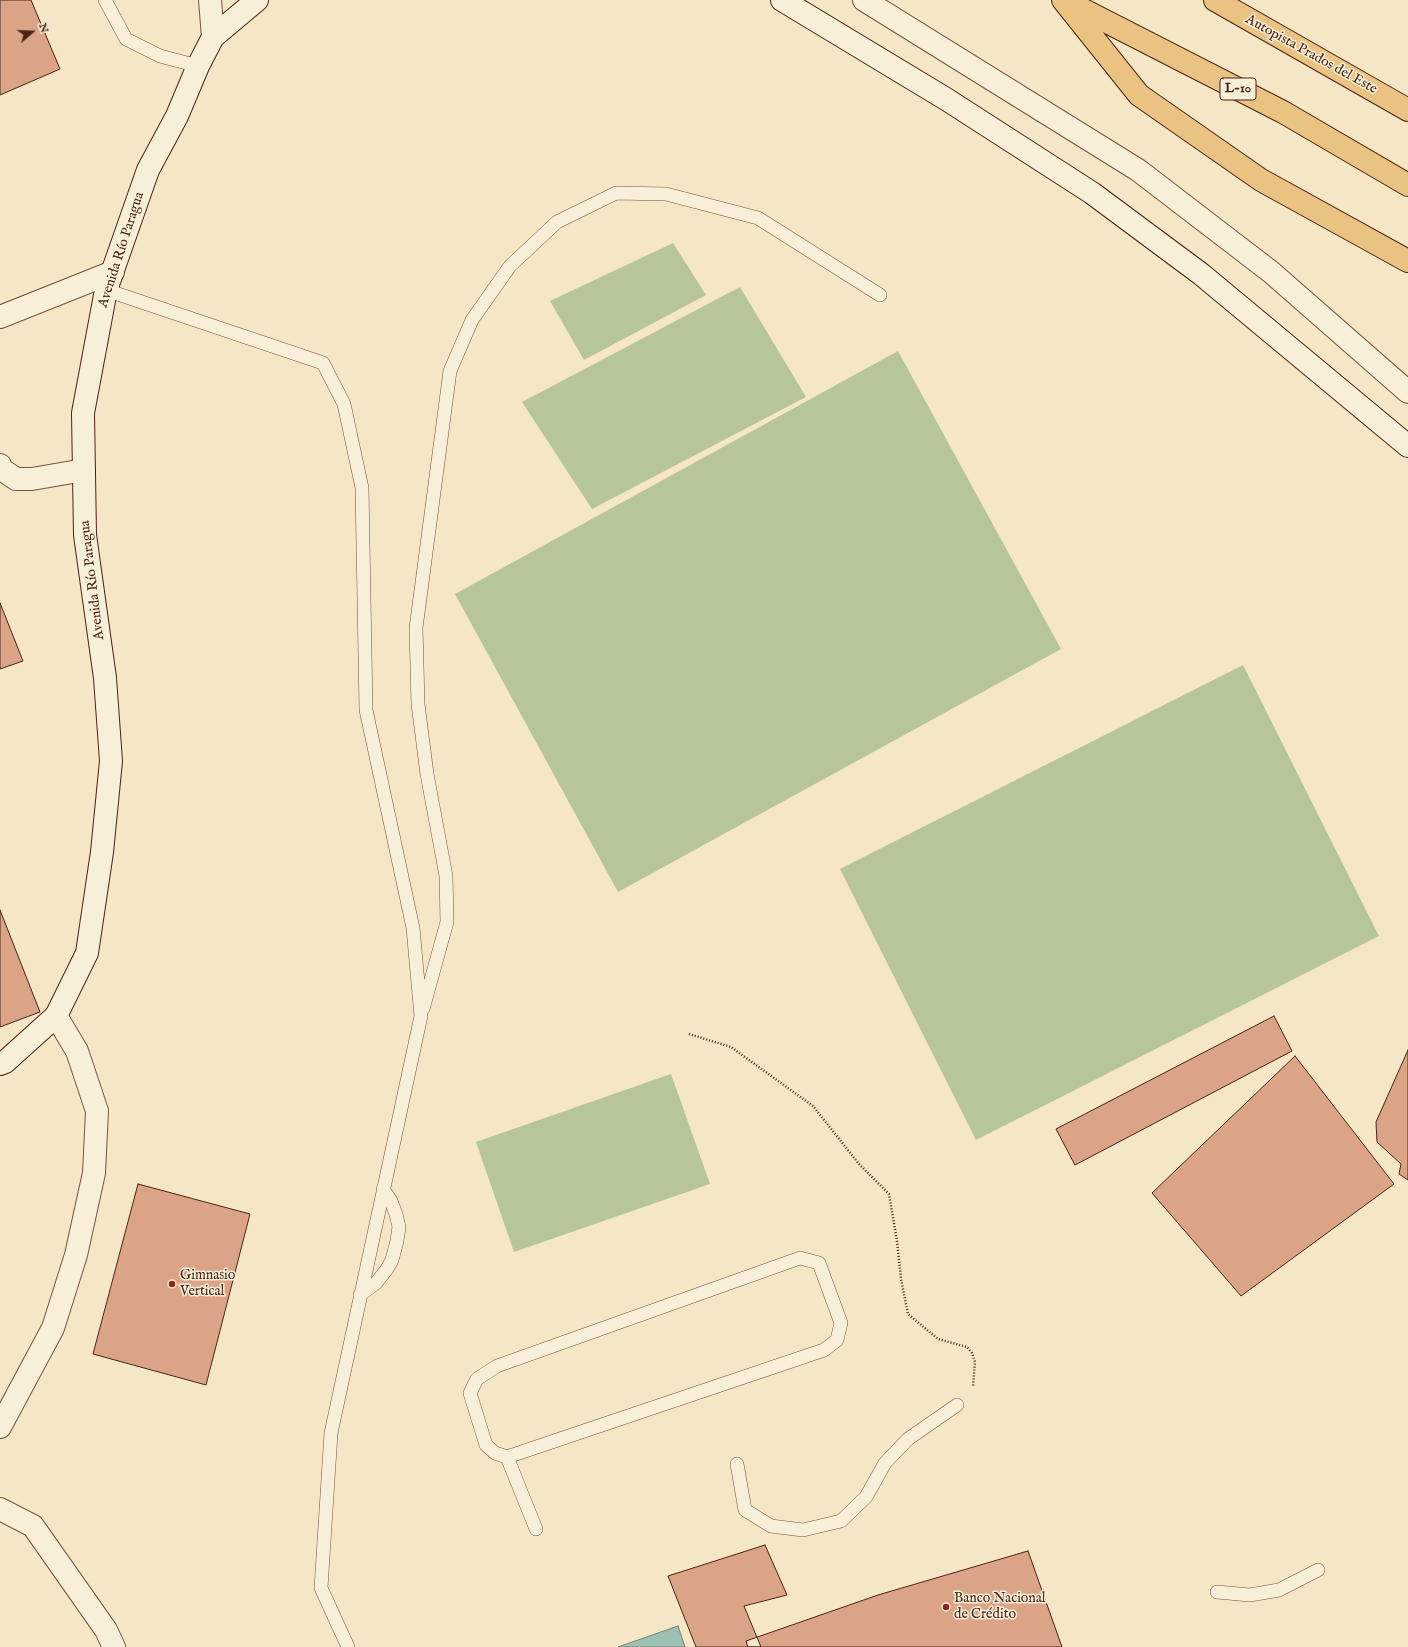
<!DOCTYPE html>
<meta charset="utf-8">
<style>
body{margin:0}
#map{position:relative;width:1408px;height:1647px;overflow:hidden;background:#f5e6c5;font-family:"IM FELL English",serif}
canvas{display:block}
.north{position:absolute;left:12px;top:12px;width:40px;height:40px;-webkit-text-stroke:3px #f8efd9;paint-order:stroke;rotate:71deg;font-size:11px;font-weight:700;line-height:16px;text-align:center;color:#492417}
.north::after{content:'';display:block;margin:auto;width:14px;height:18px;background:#492417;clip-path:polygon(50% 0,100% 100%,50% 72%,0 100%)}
</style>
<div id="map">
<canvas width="1408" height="1647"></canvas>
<div class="north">N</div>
</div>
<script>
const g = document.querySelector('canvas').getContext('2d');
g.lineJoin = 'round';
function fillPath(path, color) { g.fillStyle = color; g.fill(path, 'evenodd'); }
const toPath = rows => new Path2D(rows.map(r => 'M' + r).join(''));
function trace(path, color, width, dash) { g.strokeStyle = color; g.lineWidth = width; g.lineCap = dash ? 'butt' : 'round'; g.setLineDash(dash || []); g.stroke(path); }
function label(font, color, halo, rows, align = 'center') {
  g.font = font + ' "IM FELL English",serif'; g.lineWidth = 3; g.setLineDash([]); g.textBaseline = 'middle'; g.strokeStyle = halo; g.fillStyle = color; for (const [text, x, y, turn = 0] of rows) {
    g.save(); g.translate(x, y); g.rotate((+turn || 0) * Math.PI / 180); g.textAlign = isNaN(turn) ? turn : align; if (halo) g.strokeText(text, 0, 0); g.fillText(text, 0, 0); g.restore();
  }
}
fillPath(toPath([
 [673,243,706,295,584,360,550,301],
 [740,287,806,397,592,509,522,402],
 [898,351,1061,649,618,892,455,594],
 [1243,665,1379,936,976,1140,840,869],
 [671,1074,710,1184,514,1252,476,1142]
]), '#b7c698');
const water = toPath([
 [678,1626,685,1647,618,1647,678,1626]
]);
fillPath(water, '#9cc0b4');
trace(water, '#7b8275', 1);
const building = toPath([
 [0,0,31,0,60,69,0,95,0,0],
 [0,603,23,661,0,669,0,603],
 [0,910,40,1012,0,1027,0,910],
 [1274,1016,1292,1051,1075,1165,1056,1129,1274,1016],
 [1408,1050,1408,1180,1399,1174,1401,1164,1377,1142,1376,1122,1408,1050],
 [1295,1056,1394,1184,1241,1296,1152,1193,1295,1056],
 [138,1184,250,1214,206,1385,93,1354,138,1184],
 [765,1545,787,1595,744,1606,761,1647,696,1647,668,1576,765,1545],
 [1028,1551,1062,1647,748,1647,746,1641,878,1595,1028,1551]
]);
fillPath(building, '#dba486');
trace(building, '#492417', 1);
const service = toPath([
 [105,0,126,39,160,56,198,66],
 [106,290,323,363,344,404,362,488,366,710,413,928,421,1016,331,1433,321,1588,348,1647],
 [423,1009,447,922,446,876,427,774,418,704,416,628,450,371,472,320,510,266,557,222,616,193,666,194,758,218,880,295],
 [360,1295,376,1283,387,1269,392,1260,397,1241,399,1227,396,1214,391,1201,383,1189],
 [507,1457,495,1453,486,1445,470,1393,477,1379,497,1366,800,1258,819,1263,841,1323,837,1340,824,1350,507,1457,536,1529],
 [737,1464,745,1510,771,1526,803,1530,841,1521,866,1497,885,1463,908,1439,957,1405],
 [1217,1592,1250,1595,1279,1590,1318,1570]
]);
const minor = toPath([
 [210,0,213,37],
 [864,0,1138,170,1271,272,1408,392],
 [0,317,113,272],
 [0,465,1,469,16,479,32,479,84,470],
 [0,1427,53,1328,76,1255,94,1173,97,1111,77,1051,56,1016],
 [0,1509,33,1526,106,1630,114,1647]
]);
const secondary = toPath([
 [782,0,946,99,1092,193,1201,274,1408,446],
 [0,1064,5,1062,56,1016,87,953,102,852,111,761,105,678,85,535,83,413,106,290,148,170,177,116,198,66,213,37,257,0]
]);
const motorway = toPath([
 [1063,0,1139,95,1261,180,1408,261],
 [1215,0,1408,110],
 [1068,2,1283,112,1408,185]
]);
trace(service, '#745442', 14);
trace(minor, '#745442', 24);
trace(secondary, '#492417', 24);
trace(motorway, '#492417', 24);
trace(toPath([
 [689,1034,731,1047,813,1106,859,1164,889,1194,897,1241,901,1279,908,1314,938,1339,967,1347,972,1353,975,1362,973,1387]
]), '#492417', 2.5, [1, 2]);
trace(service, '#f8efd9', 13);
trace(minor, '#f8efd9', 22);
trace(secondary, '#f8efd9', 22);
trace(motorway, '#eac382', 22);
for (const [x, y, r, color] of [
 [172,1284,4,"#8f2418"],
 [946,1607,4,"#8f2418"]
]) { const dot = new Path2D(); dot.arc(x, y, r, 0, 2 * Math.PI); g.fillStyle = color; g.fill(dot); trace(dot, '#f8efd9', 1.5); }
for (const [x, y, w] of [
 [1238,89,36]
]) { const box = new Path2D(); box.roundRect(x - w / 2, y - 11, w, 22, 3); g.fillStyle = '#f8efd9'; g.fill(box); trace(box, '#492417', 1); }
label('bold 13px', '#492417', null, [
 ["L-10",1238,89]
]);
label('14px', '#492417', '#f8efd9', [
 ["Autopista Prados del Este",1311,55,29],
 ["Avenida Río Paragua",122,250,-72],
 ["Avenida Río Paragua",93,580,-97]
]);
label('14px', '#492417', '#f8efd9', [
 ["Gimnasio",180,1276],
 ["Vertical",180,1292],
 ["Banco Nacional",954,1599],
 ["de Crédito",954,1615]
], 'left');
</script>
